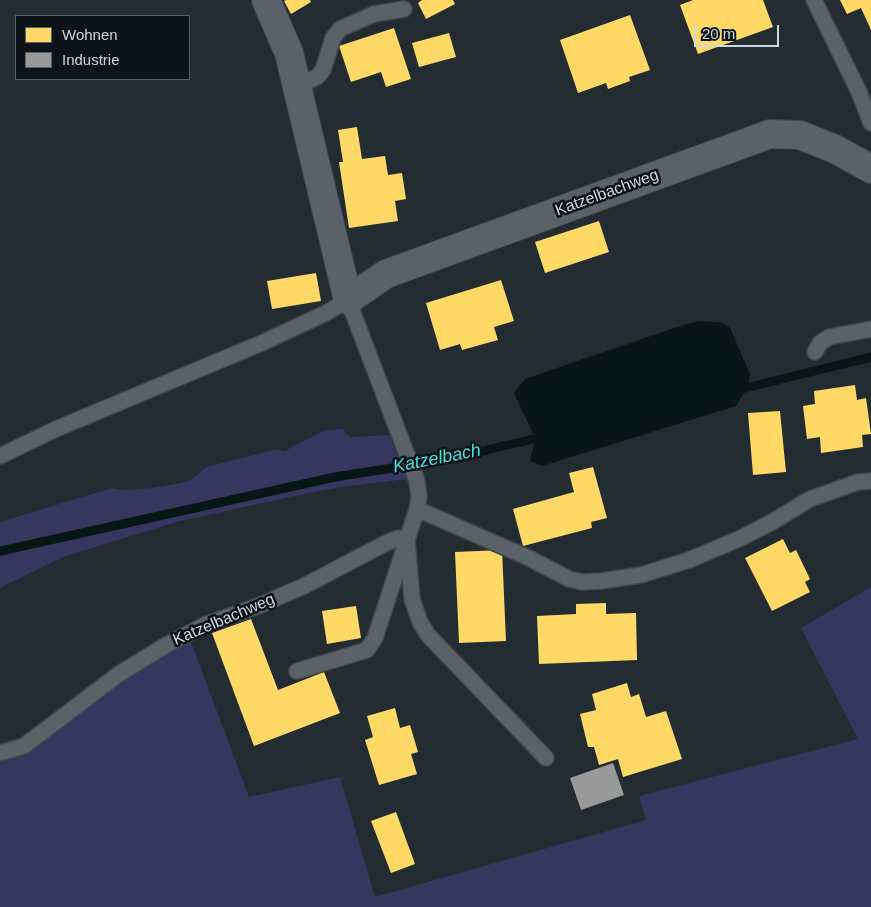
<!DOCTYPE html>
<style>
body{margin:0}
#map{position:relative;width:871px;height:907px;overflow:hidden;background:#222c31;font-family:Helvetica,sans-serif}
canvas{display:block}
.legend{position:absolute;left:15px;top:15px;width:175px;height:65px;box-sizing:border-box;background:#0d1419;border:1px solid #5a6268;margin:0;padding:6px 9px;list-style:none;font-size:15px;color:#cdd7de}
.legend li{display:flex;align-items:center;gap:10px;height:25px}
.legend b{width:25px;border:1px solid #5a6268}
.scale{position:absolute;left:694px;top:25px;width:85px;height:22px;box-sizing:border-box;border:2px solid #cdd7de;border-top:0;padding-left:6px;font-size:15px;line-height:18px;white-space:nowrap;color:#cdd7de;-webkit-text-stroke:4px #0d1419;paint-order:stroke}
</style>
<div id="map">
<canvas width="871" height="907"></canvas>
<ul class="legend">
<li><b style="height:14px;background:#ffd966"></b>Wohnen</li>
<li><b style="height:14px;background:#999"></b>Industrie</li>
</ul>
<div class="scale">20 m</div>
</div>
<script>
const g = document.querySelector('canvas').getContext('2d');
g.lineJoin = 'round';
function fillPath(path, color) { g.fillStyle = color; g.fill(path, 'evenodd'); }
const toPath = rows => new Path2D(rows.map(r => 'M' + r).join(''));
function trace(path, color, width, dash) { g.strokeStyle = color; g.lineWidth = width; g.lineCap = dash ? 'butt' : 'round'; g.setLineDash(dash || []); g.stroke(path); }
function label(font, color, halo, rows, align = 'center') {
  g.font = font + ' Helvetica,sans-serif'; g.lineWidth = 5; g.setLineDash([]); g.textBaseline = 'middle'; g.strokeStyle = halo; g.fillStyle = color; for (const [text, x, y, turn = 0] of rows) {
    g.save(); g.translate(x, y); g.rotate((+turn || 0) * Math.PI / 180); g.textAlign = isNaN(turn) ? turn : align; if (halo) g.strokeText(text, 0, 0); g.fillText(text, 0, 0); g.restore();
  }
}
fillPath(toPath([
 [343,429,350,437,389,435,407,479,341,487,299,495,176,522,63,557,0,588,0,522,112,488,125,490,152,488,181,483,192,479,206,467,274,450,285,451,297,444,326,430],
 [871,587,871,907,0,907,0,761,24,755,120,682,163,655,191,642,249,797,340,777,375,897,646,820,639,796,858,739,801,628]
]), '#36365f');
fillPath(toPath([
 [700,321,723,323,730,328,750,374,748,387,736,406,542,466,530,461,535,438,514,393,525,379,686,324]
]), '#091616');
fillPath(toPath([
 [286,0,310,0,311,2,291,14,284,1],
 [422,0,453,0,455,4,426,19,418,3],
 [693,0,763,0,773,27,698,54,680,5],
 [840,0,871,0,871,30,861,8,847,14],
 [630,15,650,70,629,77,630,81,608,89,606,83,578,93,560,40],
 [394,28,411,79,386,87,381,72,351,82,339,46],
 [449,33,456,57,419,67,412,43],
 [357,127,362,159,385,156,388,175,402,173,406,199,395,201,398,221,349,228,339,162,343,162,338,130],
 [599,221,609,252,545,273,535,242],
 [316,273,321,301,272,309,267,281],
 [501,280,514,321,494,327,498,340,462,350,460,344,440,350,426,303],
 [855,385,857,400,866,398,871,434,862,435,863,447,821,453,820,437,807,439,803,406,815,404,814,391],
 [780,411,786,472,753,475,748,413],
 [593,467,607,518,591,522,592,528,523,546,513,509,574,492,569,473],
 [783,539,790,553,796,550,810,579,805,582,810,592,772,611,745,558],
 [502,550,506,641,459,643,455,552],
 [606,603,606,614,636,613,637,660,539,664,537,616,576,614,576,604],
 [356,606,361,638,327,644,322,611],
 [251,619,278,690,324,672,340,713,254,746,212,633],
 [627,683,631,697,639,694,646,717,666,711,682,759,623,777,618,759,599,765,594,747,588,747,580,714,596,710,592,694],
 [395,708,400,728,410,725,418,752,411,754,417,774,379,785,365,740,373,737,367,716],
 [396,812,415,864,391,873,371,821]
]), '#ffd966');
fillPath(toPath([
 [613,763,624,795,581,810,570,778]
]), '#999');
trace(toPath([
 [737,390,871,357],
 [0,551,335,477,450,459,545,436]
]), '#091616', 9);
const service = toPath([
 [814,0,859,92,871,123],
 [297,86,317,77,323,70,333,38,340,29,374,14,404,9],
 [815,352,820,343,829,337,871,329],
 [0,456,56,429,264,342,326,313,348,300,417,481,419,497,417,509,407,540,412,599,420,622,428,635,546,758],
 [417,509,529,558,569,579,582,582,601,581,641,575,689,560,741,538,772,522,810,499,858,482,871,481],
 [0,753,24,746,119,674,168,644,207,624,258,606,304,586,386,543,399,538,407,540,375,638,367,650,297,671]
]);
const minor = toPath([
 [266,0,289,53,348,300,386,274,770,134,800,135,835,149,871,169]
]);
trace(service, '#3e474b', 18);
trace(minor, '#3e474b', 30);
trace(service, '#5b6267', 15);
trace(minor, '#5b6267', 28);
label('16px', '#cdd7de', '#0d1419', [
 ["Katzelbachweg",607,193,-20],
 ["Katzelbachweg",224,620,-23]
]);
label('italic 18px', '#4de0da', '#0d1419', [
 ["Katzelbach",437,459,-11]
]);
</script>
